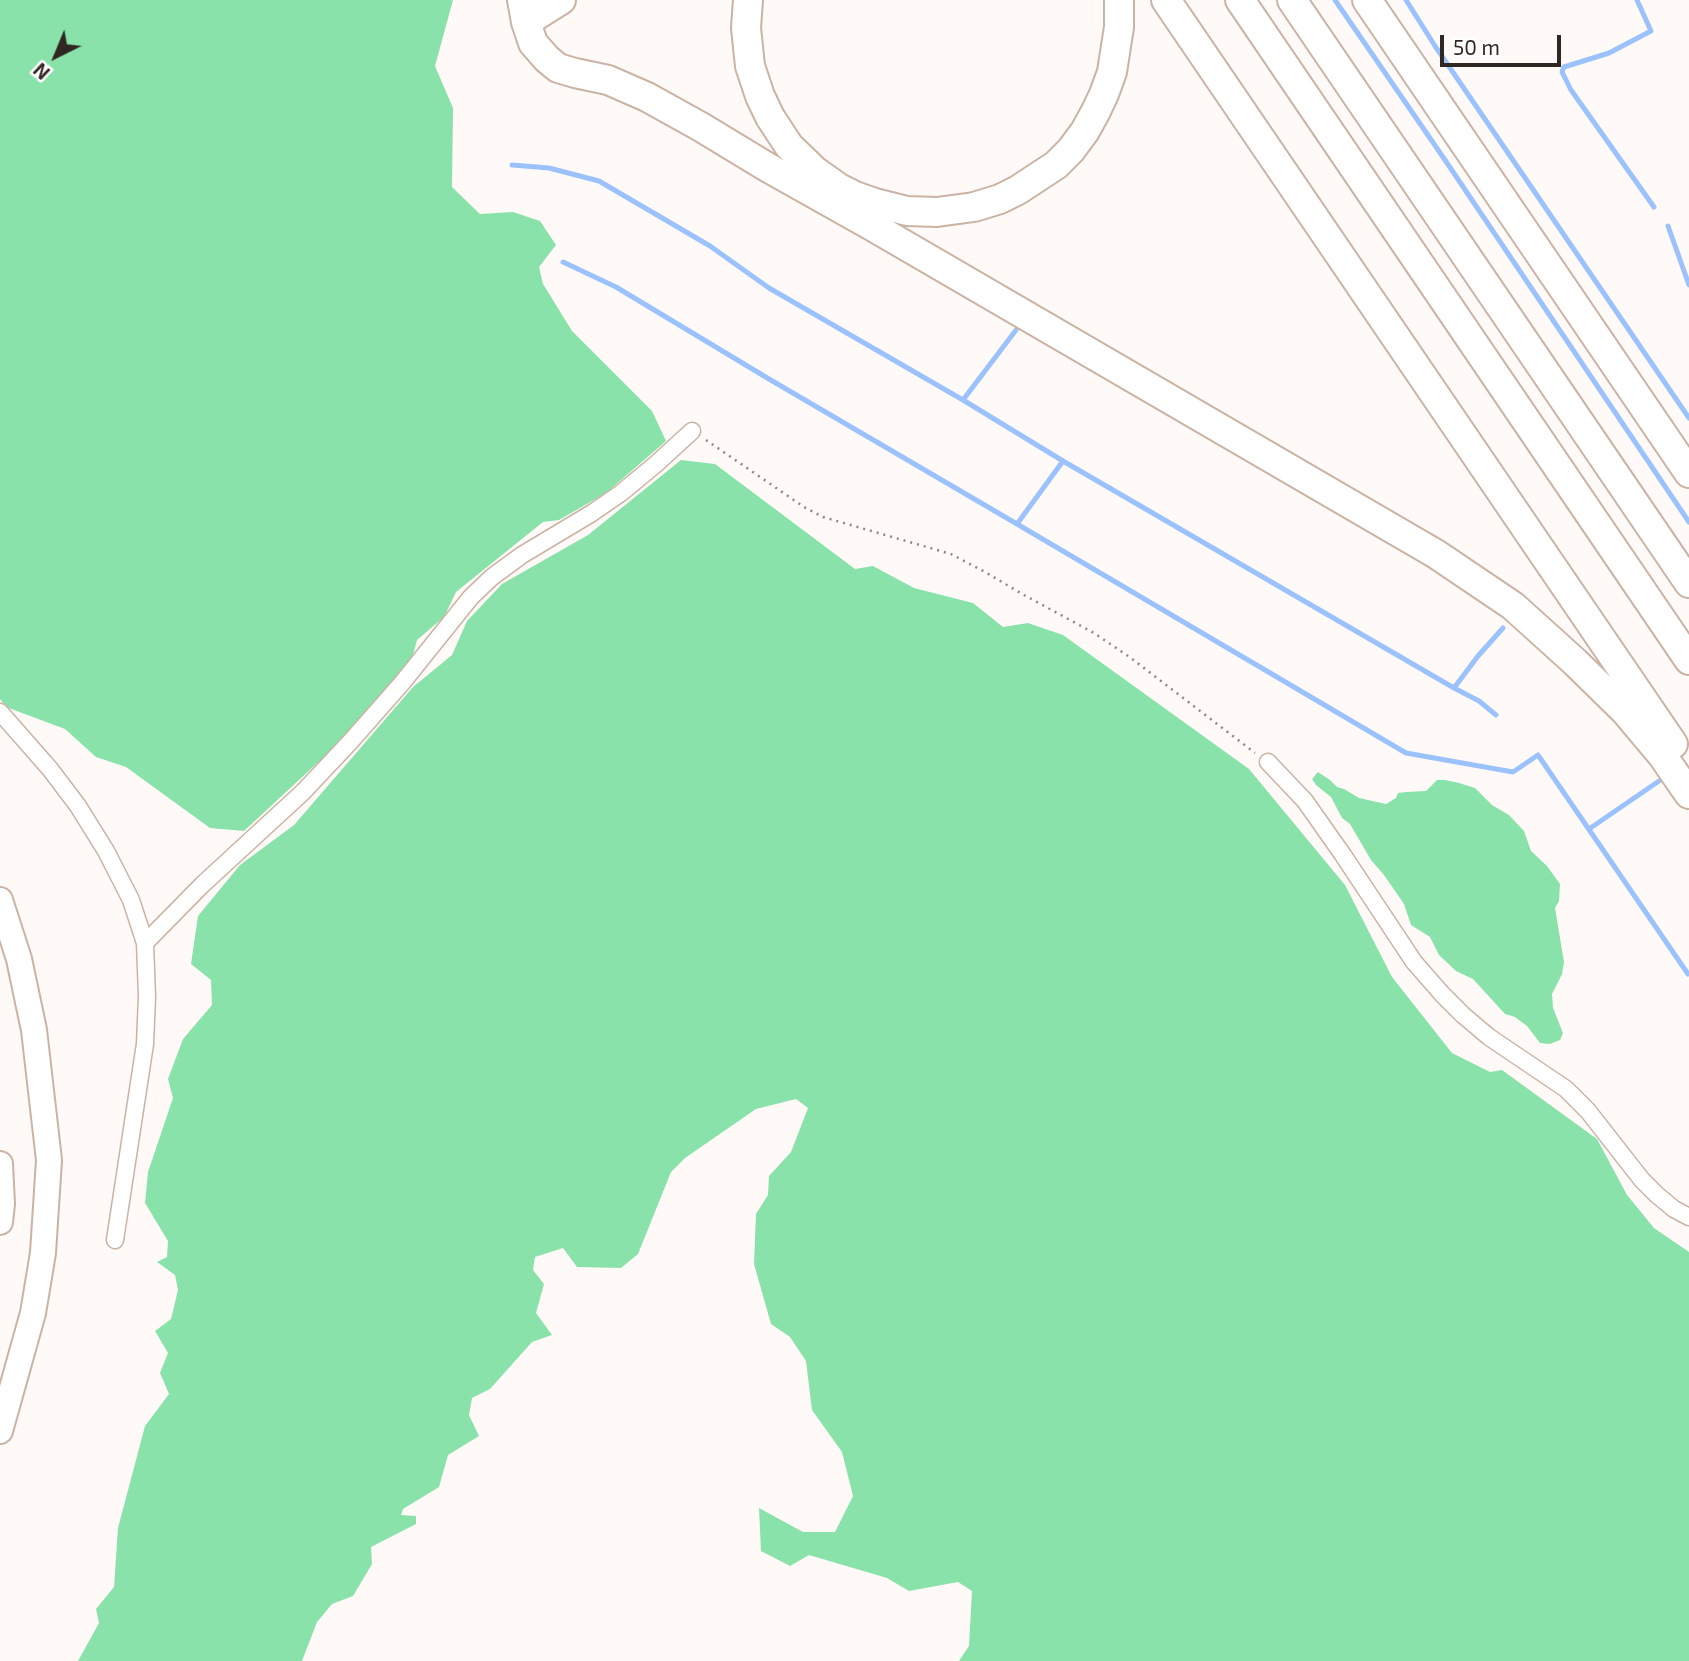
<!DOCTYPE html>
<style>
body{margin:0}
#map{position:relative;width:1689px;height:1661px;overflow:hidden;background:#fffaf7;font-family:"Exo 2",sans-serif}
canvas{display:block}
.north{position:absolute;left:21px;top:21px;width:70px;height:70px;-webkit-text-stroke:5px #fff;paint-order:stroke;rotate:223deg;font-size:19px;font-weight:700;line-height:28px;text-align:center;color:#312722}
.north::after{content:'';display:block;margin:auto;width:24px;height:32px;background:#312722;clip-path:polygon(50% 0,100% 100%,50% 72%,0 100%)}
.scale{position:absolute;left:1440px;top:35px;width:121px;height:32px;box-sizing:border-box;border:4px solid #312722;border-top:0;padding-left:9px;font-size:21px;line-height:24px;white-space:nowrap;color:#312722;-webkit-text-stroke:5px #fff;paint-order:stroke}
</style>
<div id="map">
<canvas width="1689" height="1661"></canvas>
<div class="north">N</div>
<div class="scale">50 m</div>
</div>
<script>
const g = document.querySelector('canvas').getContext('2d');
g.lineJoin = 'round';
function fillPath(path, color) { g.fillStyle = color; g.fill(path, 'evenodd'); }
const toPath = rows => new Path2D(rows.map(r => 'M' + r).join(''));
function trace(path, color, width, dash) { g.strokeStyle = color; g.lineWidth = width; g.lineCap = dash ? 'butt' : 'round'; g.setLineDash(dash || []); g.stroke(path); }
fillPath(toPath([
 [0,0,453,0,435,66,453,108,452,187,480,214,513,212,540,221,556,245,539,267,543,284,572,331,652,411,666,441,606,493,559,520,543,522,456,592,444,617,417,640,412,659,340,742,244,831,210,828,126,767,96,757,65,729,6,707,0,699],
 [681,460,715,464,855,569,873,566,914,588,973,603,1003,627,1028,623,1063,635,1249,769,1345,885,1392,977,1452,1053,1490,1072,1502,1070,1597,1139,1627,1195,1654,1228,1689,1252,1689,1661,959,1661,969,1646,972,1591,958,1582,909,1591,887,1578,809,1555,790,1566,761,1551,759,1508,803,1532,835,1532,853,1496,842,1452,812,1410,806,1361,790,1337,771,1324,754,1264,756,1214,768,1195,769,1176,791,1152,808,1108,796,1099,756,1109,685,1158,671,1172,638,1254,621,1268,577,1267,563,1248,535,1257,533,1270,544,1284,536,1313,552,1335,532,1342,490,1389,472,1398,469,1415,479,1436,448,1455,439,1487,403,1509,401,1515,416,1516,416,1524,371,1547,372,1564,353,1596,332,1604,317,1622,302,1661,78,1661,99,1623,96,1609,114,1587,118,1528,145,1426,169,1394,160,1373,168,1353,155,1331,171,1319,178,1290,175,1275,157,1262,167,1257,168,1241,145,1203,148,1172,173,1098,168,1079,183,1039,212,1005,211,980,191,964,198,916,240,865,294,825,413,687,452,655,467,621,502,584,588,535],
 [1318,772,1330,780,1337,787,1344,789,1359,798,1386,804,1396,798,1398,793,1406,792,1426,791,1437,780,1445,780,1459,783,1475,788,1492,805,1509,815,1524,831,1531,851,1547,866,1560,884,1559,901,1555,908,1564,962,1562,974,1552,994,1553,1008,1563,1033,1560,1040,1550,1044,1540,1043,1527,1026,1515,1017,1505,1014,1473,979,1456,971,1439,955,1430,937,1411,925,1404,904,1384,875,1371,860,1350,824,1342,818,1331,797,1316,785,1312,779]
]), '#89e2aa');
trace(toPath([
 [1335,0,1445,160,1689,522],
 [1406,0,1435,46,1689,418],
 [1637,0,1651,31,1609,53,1564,67,1562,72,1571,90,1654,207],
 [512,165,549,168,599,181,710,246,769,288,963,400,1063,461,1454,688],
 [1668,226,1689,285],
 [563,262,616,287,769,379,1017,524,1406,753,1513,772,1538,755,1688,974],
 [963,400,1016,330],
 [1017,524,1063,461],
 [1496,715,1479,701,1454,688,1478,656,1503,628],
 [1589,829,1659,781]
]), '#9bc2fd', 5);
const street = toPath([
 [0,712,50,769,78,806,106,851,131,900,145,943,147,997,145,1044,115,1240],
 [1268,762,1305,801,1343,855,1414,962,1442,994,1463,1015,1489,1037,1566,1089,1588,1111,1642,1180,1657,1195,1674,1209,1689,1217],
 [145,943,202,885,303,792,351,741,402,683,471,597,492,577,522,555,592,513,621,493,656,464,692,431]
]);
const primary = toPath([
 [0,900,19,959,34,1030,49,1160,43,1253,33,1313,0,1431],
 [0,1164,2,1204,0,1222]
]);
const highway = toPath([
 [522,0,526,22,533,43,547,59,558,68,575,73,608,80,647,97,701,127,767,167,872,226,1436,554,1513,606,1575,662,1625,711,1662,755,1689,794],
 [748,0,746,28,750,66,760,96,770,117,789,146,815,171,839,188,855,196,875,203,907,211,937,212,974,207,1000,199,1018,190,1056,165,1071,150,1085,131,1096,111,1104,94,1112,72,1119,27,1119,0],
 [1166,0,1673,744],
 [1240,0,1689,660],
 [1292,0,1689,583],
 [1367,0,1689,473],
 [526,22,561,0]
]);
trace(street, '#cbb3a4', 19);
trace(primary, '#cbb3a4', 28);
trace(highway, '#cbb3a4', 32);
trace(toPath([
 [706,440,804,507,823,517,951,554,985,572,1024,595,1094,633,1131,658,1255,753]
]), '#8e8783', 2.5, [2, 5]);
trace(street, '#fff', 16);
trace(primary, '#fff', 24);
trace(highway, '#fff', 28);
</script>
